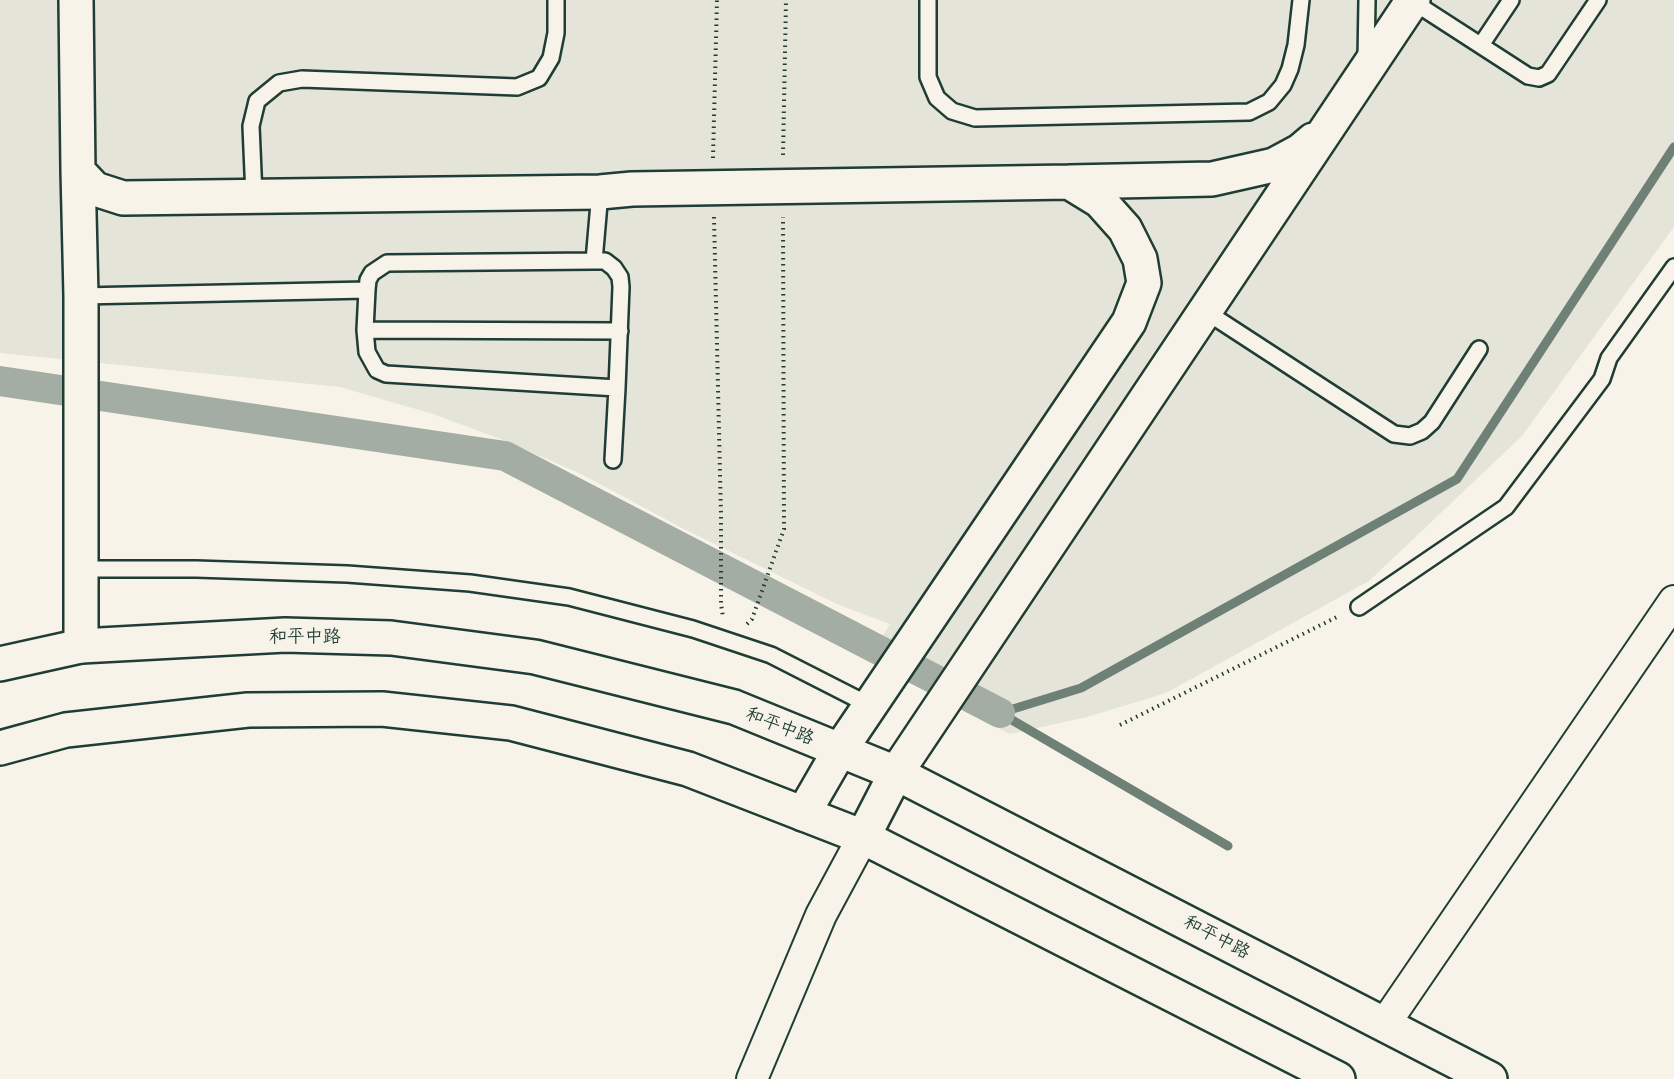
<!DOCTYPE html>
<meta charset="utf-8">
<style>
body{margin:0}
canvas{display:block;background:#f7f3e8}
</style>
<canvas width="1674" height="1079"></canvas>
<script>
const g = document.querySelector('canvas').getContext('2d');
g.lineJoin = 'round';
function fillPath(path, color) { g.fillStyle = color; g.fill(path, 'evenodd'); }
const toPath = rows => new Path2D(rows.map(r => 'M' + r).join(''));
function trace(path, color, width, dash) { g.strokeStyle = color; g.lineWidth = width; g.lineCap = dash ? 'butt' : 'round'; g.setLineDash(dash || []); g.stroke(path); }
function label(font, color, halo, rows, align = 'center') {
  g.font = font + ' Mali,"LXGW WenKai TC",sans-serif'; g.lineWidth = 4.5; g.setLineDash([]); g.textBaseline = 'middle'; g.strokeStyle = halo; g.fillStyle = color; for (const [text, x, y, turn = 0] of rows) {
    g.save(); g.translate(x, y); g.rotate((+turn || 0) * Math.PI / 180); g.textAlign = isNaN(turn) ? turn : align; if (halo) g.strokeText(text, 0, 0); g.fillText(text, 0, 0); g.restore();
  }
}
fillPath(toPath([
 [0,0,1674,0,1674,227,1522,436,1369,581,1166,693,1087,717,1010,734,867,661,890,624,839,605,682,528,581,474,506,441,433,414,340,387,0,353]
]), '#e5e4d9');
trace(toPath([
 [1000,713,1081,688,1457,479,1674,147],
 [1000,713,1228,846]
]), '#6f8077', 9);
trace(toPath([
 [0,381,505,456,1000,713]
]), '#a4ada3', 30);
const service = toPath([
 [928,0,928,77,937,98,952,111,975,118,1249,112,1269,102,1283,85,1290,69,1296,45,1301,0],
 [1412,1,1528,76,1539,78,1548,74,1598,0],
 [1481,45,1511,0],
 [1366,59,1367,0],
 [254,196,251,126,257,101,279,83,302,79,517,87,539,78,551,58,556,33,556,0],
 [594,261,605,261,614,268,620,277,621,287,617,388],
 [367,290,365,330,367,352,377,370,386,374,617,388,613,460],
 [81,296,367,290,368,280,372,273,387,263,594,261,600,192],
 [1205,311,1394,434,1410,436,1422,431,1432,422,1479,349],
 [365,330,620,331],
 [80,569,196,569,347,574,470,583,569,597,693,629,771,655,871,706],
 [1359,607,1506,507,1602,379,1609,358,1674,267]
]);
const minor = toPath([
 [1384,1025,1674,601],
 [752,1079,821,915,863,837]
]);
const secondary = toPath([
 [76,0,78,171,81,296,81,646],
 [78,171,95,189,123,198,600,192,632,189,1069,182,1100,201,1125,229,1140,259,1144,283,1129,322,840,750,803,814],
 [1069,182,1212,179,1274,165,1300,151,1313,140],
 [863,837,896,773,1413,0]
]);
const primary = toPath([
 [0,664,81,646,285,635,391,638,535,657,734,707,896,773,1490,1079],
 [0,748,66,730,248,710,382,709,511,723,688,769,863,837,1338,1079]
]);
trace(service, '#1f3d34', 20);
trace(minor, '#1f3d34', 34);
trace(secondary, '#1f3d34', 38);
trace(primary, '#1f3d34', 38);
trace(toPath([
 [783,155,786,0],
 [713,158,717,0],
 [714,217,721,516,721,604,723,617],
 [747,624,752,619,784,529,783,217],
 [1120,725,1339,616]
]), '#1f3d34', 4, [1.5, 4.5]);
trace(service, '#f7f3e8', 15);
trace(minor, '#f7f3e8', 30);
trace(secondary, '#f7f3e8', 33);
trace(primary, '#f7f3e8', 33);
label('18px', '#1f3d34', '#f7f3e8', [
 ["和平中路",305,636],
 ["和平中路",780,726,22],
 ["和平中路",1217,937,28]
]);
</script>
